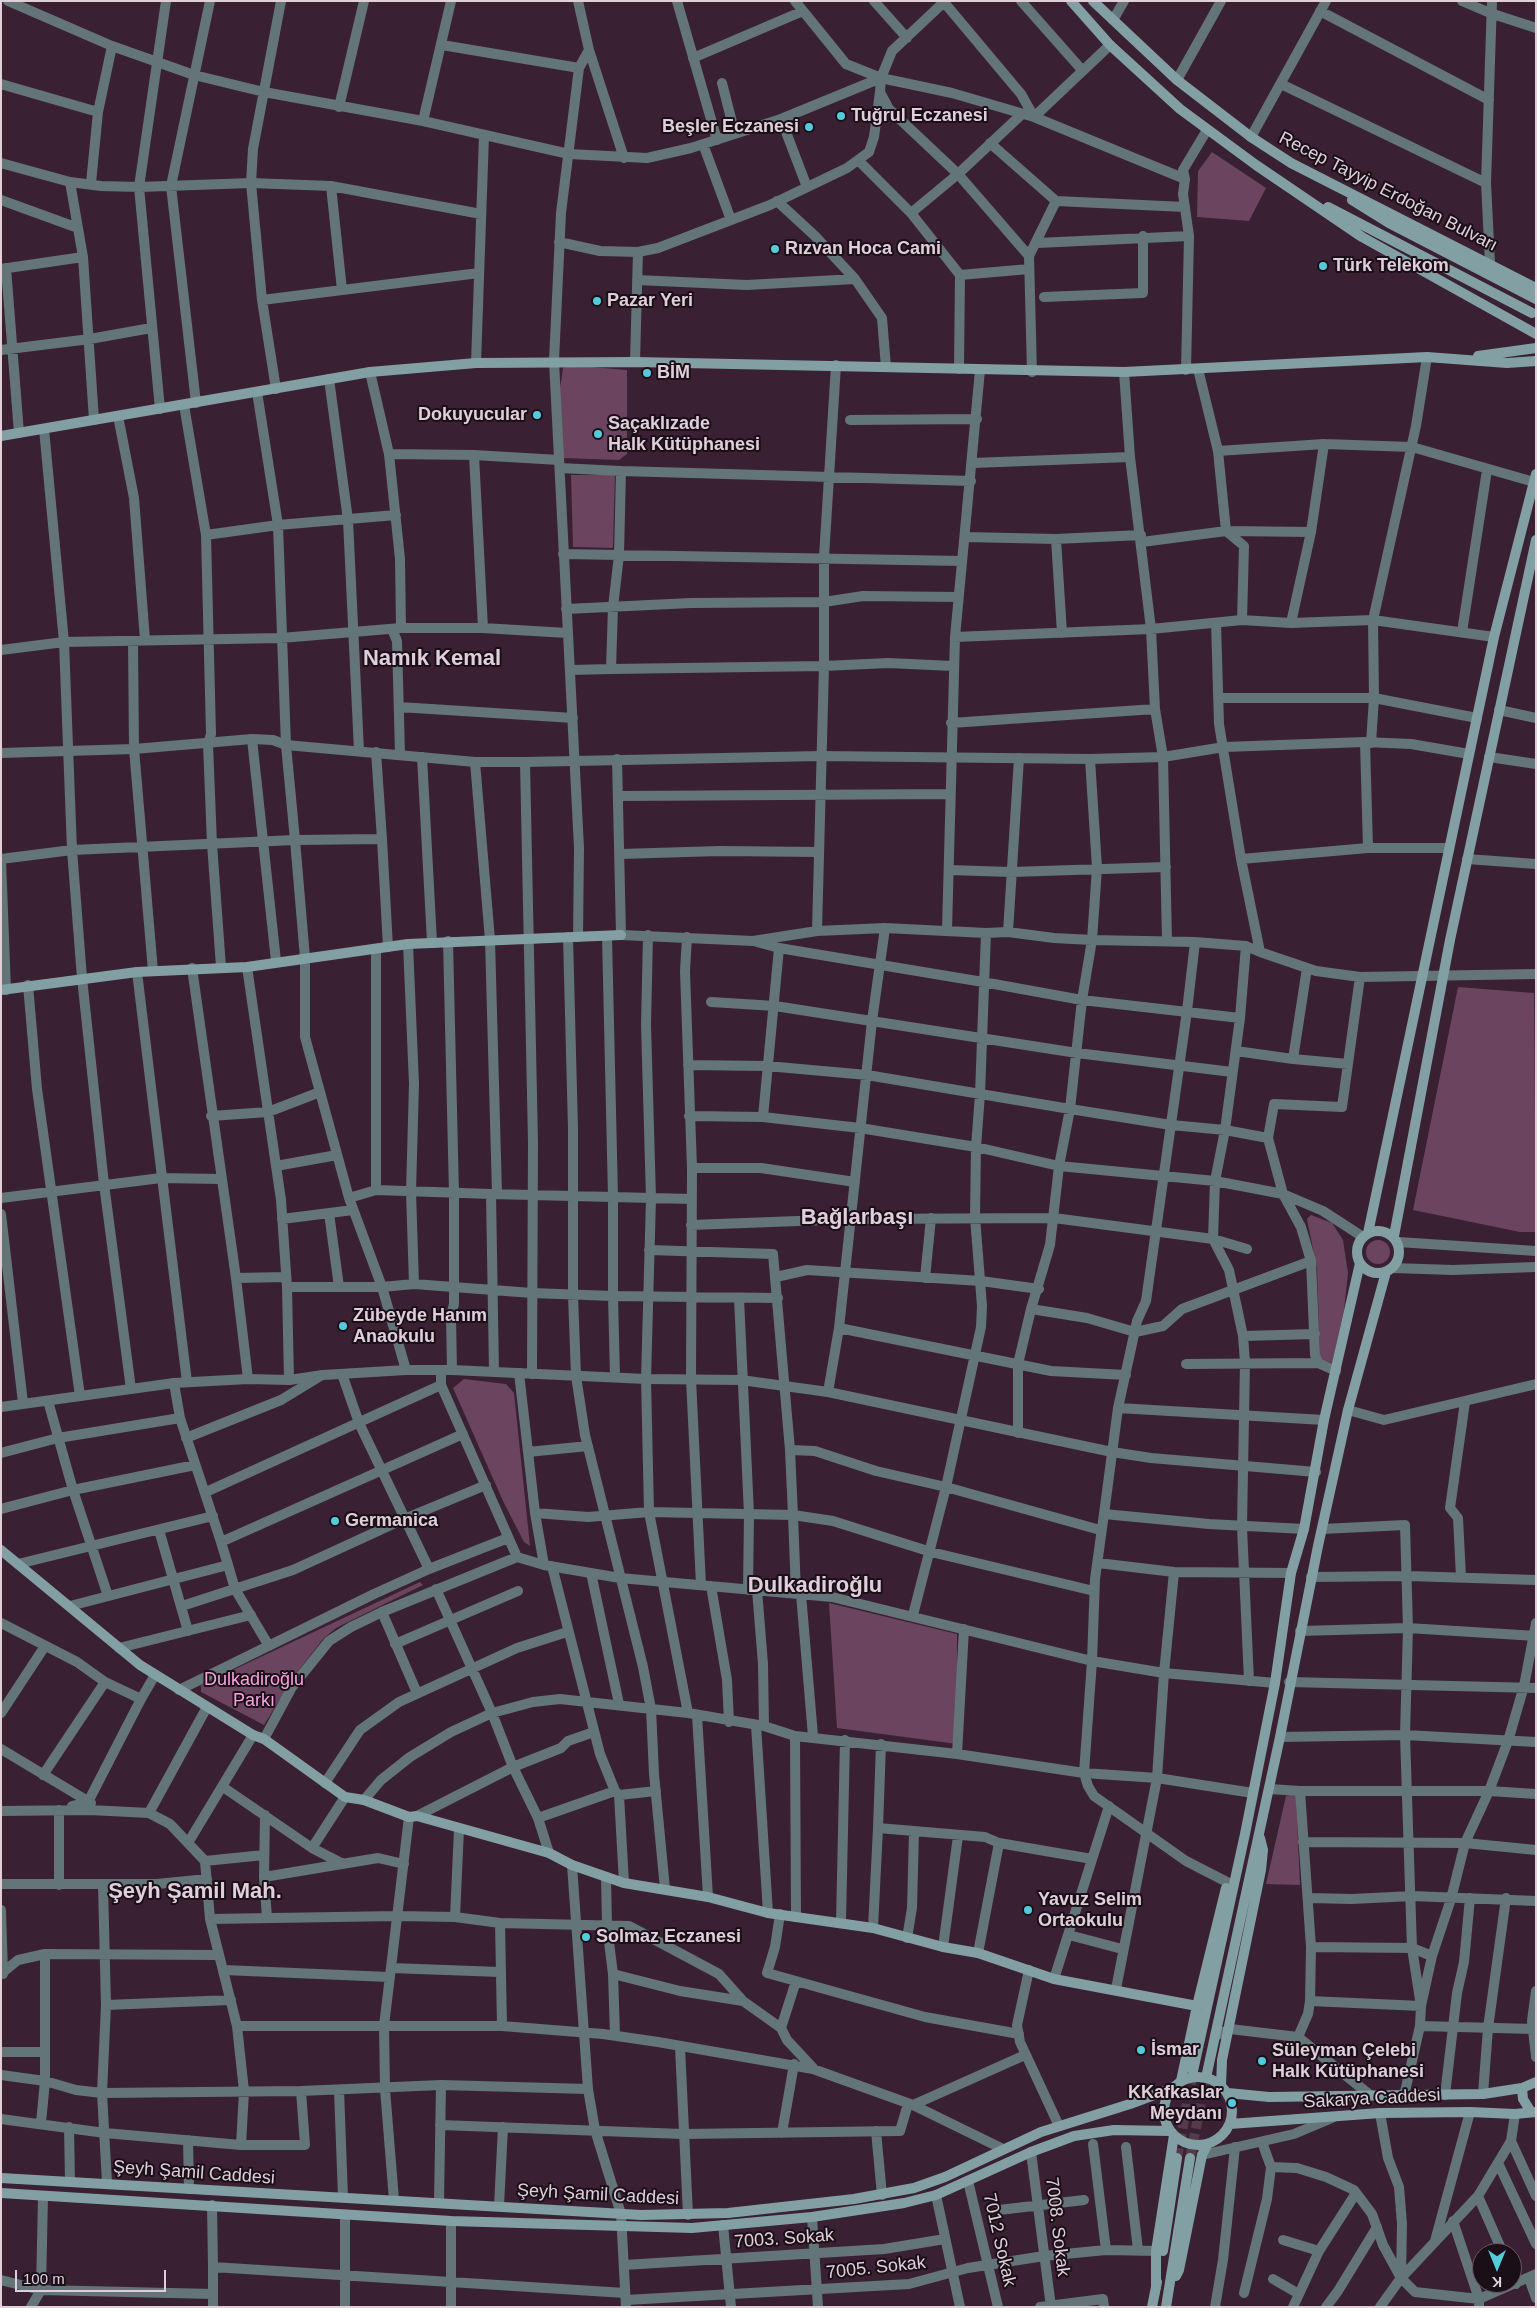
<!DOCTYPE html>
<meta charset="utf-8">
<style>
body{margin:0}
#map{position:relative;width:1537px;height:2308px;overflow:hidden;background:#3a2033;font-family:Helvetica,sans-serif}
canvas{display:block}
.frame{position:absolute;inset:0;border:2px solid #e0ceda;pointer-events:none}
.north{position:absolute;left:1472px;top:2243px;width:50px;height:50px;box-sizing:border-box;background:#1a0f17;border:1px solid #695b65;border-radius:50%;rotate:180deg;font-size:14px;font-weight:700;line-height:20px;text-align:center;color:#e0ceda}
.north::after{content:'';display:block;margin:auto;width:18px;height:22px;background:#53cbdb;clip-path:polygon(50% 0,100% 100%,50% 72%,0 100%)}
.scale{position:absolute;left:15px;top:2270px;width:151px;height:22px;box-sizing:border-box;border:2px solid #e0ceda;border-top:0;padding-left:6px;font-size:15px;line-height:18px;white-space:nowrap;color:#e0ceda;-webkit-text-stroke:4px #1a0f17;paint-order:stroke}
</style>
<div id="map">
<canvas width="1537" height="2308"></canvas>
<div class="frame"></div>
<div class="north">K</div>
<div class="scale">100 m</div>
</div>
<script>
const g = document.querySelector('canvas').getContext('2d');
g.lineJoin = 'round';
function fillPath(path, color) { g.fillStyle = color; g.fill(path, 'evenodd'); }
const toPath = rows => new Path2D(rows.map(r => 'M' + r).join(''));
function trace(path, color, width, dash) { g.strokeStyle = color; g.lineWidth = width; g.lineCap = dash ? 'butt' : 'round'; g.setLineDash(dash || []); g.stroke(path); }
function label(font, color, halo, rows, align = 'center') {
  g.font = font + ' Helvetica,sans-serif'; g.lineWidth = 4; g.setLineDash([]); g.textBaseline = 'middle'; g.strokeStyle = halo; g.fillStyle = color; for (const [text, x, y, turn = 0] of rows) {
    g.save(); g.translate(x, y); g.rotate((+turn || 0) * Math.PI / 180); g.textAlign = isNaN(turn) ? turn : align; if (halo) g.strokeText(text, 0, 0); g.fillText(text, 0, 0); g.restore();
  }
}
fillPath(toPath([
 [1212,152,1266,188,1249,221,1197,217,1198,171],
 [569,365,627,370,627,454,619,460,563,458,560,389,563,368],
 [571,475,615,475,613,548,573,547],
 [1458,987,1534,993,1536,1232,1520,1232,1413,1210],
 [1311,1215,1332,1223,1343,1240,1348,1273,1344,1310,1332,1363,1320,1360,1317,1269,1307,1219],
 '1366 1252a12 12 0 1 1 24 0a12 12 0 1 1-24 0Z',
 [464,1379,506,1384,514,1393,530,1546,524,1542,503,1501,453,1388],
 [420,1582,423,1585,336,1628,323,1639,295,1675,264,1725,201,1692,201,1685],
 [829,1603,957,1634,957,1744,837,1728],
 [1291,1795,1296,1796,1300,1885,1266,1884,1286,1796]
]), '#6b4460');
trace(toPath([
 [1177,2158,1193,2071],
 [1190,2158,1207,2073]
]), '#533a4c', 10, [10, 5]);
trace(toPath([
 [8,1,112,46,194,75,264,92,423,121,569,154,647,158,691,148,781,119,881,78],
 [578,1,589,50,624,158],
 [677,1,717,140],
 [795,1,846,64,881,78,952,93,1034,117,1185,179],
 [874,1,907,38],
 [943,1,1021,94,1034,117,1110,45],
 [945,1,892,51,881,78,880,92,889,109,958,174,1029,256],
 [1021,1,1082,70],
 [1462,1,1490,13,1536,28],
 [1320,11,1489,100],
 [1113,20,1124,1],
 [442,45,579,68],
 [693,58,803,11],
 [1177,80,1221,1],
 [722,83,735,134],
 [1,84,98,112],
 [1281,84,1486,183],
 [339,107,364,1],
 [781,119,807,187],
 [423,121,451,1],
 [1251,137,1326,1],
 [990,143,1056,201,1185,207],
 [703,144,731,220],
 [859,161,911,213,960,275,959,369],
 [1,163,70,182,101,186,139,187,251,183,331,186,481,214],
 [70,182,83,257,94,420],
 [91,183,98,112,112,46],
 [331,186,342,290],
 [1,200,78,228],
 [777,201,815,236,855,279,882,318,886,367],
 [911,213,958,174,1022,114],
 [559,242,600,251,638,252,658,248,770,205,847,168,869,152,874,137,880,92],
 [1037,243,1189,236],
 [1490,263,1486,183,1492,1],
 [6,268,19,433],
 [1,269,83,257],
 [960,275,1029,269],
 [637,280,747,285,855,279],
 [1044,297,1143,293,1143,236],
 [262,300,479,273],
 [1,350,90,339,151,328],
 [635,362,638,252],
 [476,363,484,136],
 [1198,369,1218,451,1226,531,1244,546,1242,620],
 [1186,370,1189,236,1183,194,1185,179,1183,170,1207,130],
 [370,372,389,454,474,455,559,460],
 [1032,372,1029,256,1056,201],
 [1124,372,1130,457,1151,629,1155,709,1163,757,1167,941],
 [329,379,348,520,359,751],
 [276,389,262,300,251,183,253,149,281,1],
 [257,392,278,525,286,745,295,840,382,839,376,752],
 [196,403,171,186,210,1],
 [184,405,206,535],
 [160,409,139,187,166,1],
 [118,416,134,498,145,640],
 [850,420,977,419],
 [44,429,64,642,72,850,82,978,104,1184,131,1389],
 [1218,451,1324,444,1412,447,1534,482],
 [389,454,400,559,401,628],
 [474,455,483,628,567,633],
 [973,463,1130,457],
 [560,468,621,471,619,555,613,607,611,669,570,670],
 [621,471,971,481],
 [965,537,1056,539,1141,535],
 [1056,539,1062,633],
 [1142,542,1226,531,1311,532],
 [563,554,962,561],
 [566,609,691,603,824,602,863,596,958,597],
 [1216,623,1219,724,1241,859,1260,952,1316,971,1360,977,1536,974],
 [1291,623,1311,532,1324,444],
 [392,629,397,641,400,754],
 [1462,632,1487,470],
 [955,637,1151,629,1242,620,1291,623,1373,620,1494,637],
 [133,641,134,749,153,971],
 [1,650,64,642,281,638,401,628,483,628],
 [611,669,824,666,888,663,953,666],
 [1218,698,1374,698,1477,718],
 [399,707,573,718],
 [1499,710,1536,718],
 [951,723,1155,709],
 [252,739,276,961],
 [1365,742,1368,848],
 [1371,743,1374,698,1373,620,1416,426,1427,357],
 [422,757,432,942],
 [1489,757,1536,764],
 [617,759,621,935,753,941,817,931,885,928,986,933,1008,932,1054,938,1092,940,1195,942,1246,946,1260,952],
 [475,762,490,940,497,1194],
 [525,762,533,1143,532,1374],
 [619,796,950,794],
 [382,839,388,947],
 [620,854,720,851,818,852],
 [1,859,72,850,295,840,305,958,305,1037,349,1198,376,1190,491,1194],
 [1241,859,1368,848,1448,848],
 [1467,859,1536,864],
 [1,860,6,990],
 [949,870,1011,872,1166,867],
 [885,928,872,1021,839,1328,1051,1371,1126,1375],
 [947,930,955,637,980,370],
 [817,931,824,666,824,557,836,365],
 [1008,932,1019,758],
 [648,935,646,1025,651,1198,646,1379,649,1512,688,1713],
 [568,937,573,1129,573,1295,576,1376,585,1435,643,1667,651,1709,654,1774,665,1889],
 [578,937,579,848,554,361,561,213,579,68,589,50],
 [687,937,685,971,692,1168,691,1379,701,1585],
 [448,941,454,1194,454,1304,451,1316,452,1370],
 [757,942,779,948,763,1117],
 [1195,942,1187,1011,1146,1301,1137,1321,1118,1408,1104,1514,1209,1524,1304,1529],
 [408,944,414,1084,411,1192,414,1284],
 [1246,946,1240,1018,1225,1130,1215,1181,1213,1239,1229,1270,1243,1336,1245,1362,1242,1527,1249,1681],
 [779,948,983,982,1082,1000,1240,1018],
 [376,949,376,1190],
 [221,967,212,844,208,744,211,734,206,535,278,525,396,515],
 [247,967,281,1200,287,1287,289,1380],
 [192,968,236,1278,248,1379],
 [137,972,187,1382],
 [28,985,37,1089,80,1396],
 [711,1002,775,1006,1077,1053,1232,1072],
 [1236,1051,1293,1059,1348,1064],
 [1293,1059,1307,968],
 [688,1065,767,1066,867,1075,1070,1109,1171,1125,1225,1130,1268,1138],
 [211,1116,268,1112,320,1092],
 [689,1116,763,1117,860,1128,976,1147,1059,1166,1215,1181,1283,1194,1323,1211,1363,1237],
 [276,1166,337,1155],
 [692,1168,761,1168,855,1182],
 [1,1198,161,1178,220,1179],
 [349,1198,382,1287,414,1284,532,1293,613,1296,613,1197,691,1199],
 [329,1213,339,1287],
 [1,1214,23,1403],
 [282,1219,353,1210],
 [691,1225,852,1219,1054,1218,1213,1239,1247,1249],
 [1398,1242,1536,1251],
 [649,1250,773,1254,790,1450,815,1451,876,1471,946,1487,1100,1530],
 [1393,1268,1453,1270,1536,1267],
 [776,1277,807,1270,981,1281,1039,1289],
 [236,1278,286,1277],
 [925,1278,931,1218],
 [287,1287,382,1287,406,1370],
 [739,1298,749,1514,748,1590],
 [1031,1309,1087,1318,1135,1332,1163,1326,1182,1309,1311,1261],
 [1243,1336,1315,1334],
 [1186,1364,1318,1363],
 [441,1370,441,1385,517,1557,544,1565,620,1578,832,1597,1092,1661,1164,1673,1275,1683],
 [1336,1371,1318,1363,1315,1355,1311,1261,1301,1227,1283,1194,1268,1138,1274,1104,1342,1107,1360,977],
 [494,1372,491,1194,613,1197,607,936],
 [519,1373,535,1513,544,1565],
 [342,1374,359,1423,429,1569],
 [615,1377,613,1296,778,1298],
 [174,1383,180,1418,221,1542,463,1434],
 [828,1392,839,1328],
 [48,1401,73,1490,108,1596],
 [1118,1408,1324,1420],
 [1348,1410,1384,1420,1536,1384],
 [1018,1433,1018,1364,1031,1309,1050,1245,1059,1166,1070,1109,1082,1000,1092,940,1097,868,1090,759],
 [186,1438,281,1400,322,1375],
 [790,1450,793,1515,833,1521,931,1552,1094,1591],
 [528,1452,588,1446],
 [1,1453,58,1438,180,1418],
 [206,1492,441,1385],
 [1,1509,73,1490,195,1465],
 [535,1513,588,1517,649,1512,793,1515,796,1593],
 [1104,1514,1095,1579,1092,1661,1084,1773,1088,1786,1094,1796,1186,1861,1227,1882],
 [159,1530,188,1631],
 [1098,1563,1174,1572,1291,1573],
 [18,1564,213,1516],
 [228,1565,235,1589,269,1646],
 [552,1566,600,1754,615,1791,619,1795,624,1883],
 [591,1573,619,1704],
 [1311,1577,1408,1576,1536,1580],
 [1461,1577,1458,1518,1450,1508,1465,1402],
 [711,1586,727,1680,729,1722],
 [436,1589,492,1713,513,1767,538,1818,549,1853],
 [757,1590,763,1664,764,1726],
 [801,1594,813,1736],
 [70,1606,228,1565,221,1542],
 [182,1606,293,1570,404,1519,486,1485],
 [382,1612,417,1693],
 [913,1615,946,1487,981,1327,982,1306,975,1217,976,1147,980,1094,986,933],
 [1,1623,77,1662,105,1682,141,1699],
 [1300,1631,1408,1628,1536,1636],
 [395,1644,518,1591],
 [119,1648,251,1615],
 [1289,1682,1536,1688],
 [179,1690,374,1594,429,1569,508,1538],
 [1,1713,45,1646],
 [697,1715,708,1897],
 [756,1725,768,1913],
 [795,1736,796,1917],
 [1280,1737,1405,1735,1536,1742],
 [264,1739,292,1687,329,1641,351,1627,382,1612,517,1557],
 [881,1744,878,1828,985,1837,999,1843,1092,1859],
 [1,1749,91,1803],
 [957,1754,964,1629],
 [43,1775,105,1682],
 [325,1783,360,1730,399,1702,517,1648,567,1632],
 [223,1787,312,1848,343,1864],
 [1269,1789,1300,1791,1489,1791,1536,1794],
 [619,1795,656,1791],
 [364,1800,381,1780,410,1757,451,1732,492,1713,533,1702,560,1699,688,1713,764,1726,795,1736,957,1754,1084,1773,1157,1778,1253,1793],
 [72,1806,88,1802,141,1699,155,1675],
 [1,1811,90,1810,149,1813,170,1824,205,1861,210,1919,237,2026,244,2091,241,2145],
 [149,1813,207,1707],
 [265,1815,264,1877,267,1918],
 [417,1816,513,1767,561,1748,568,1741,594,1732],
 [538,1818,615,1791],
 [1303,1842,1465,1843,1536,1850],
 [188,1843,253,1735],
 [312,1848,345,1797],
 [205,1861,264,1855],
 [572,1865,588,2089,595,2130,621,2214,626,2307],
 [264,1877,378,1858,404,1864],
 [606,1877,607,1926,613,1974,615,2035],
 [1,1884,157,1884,207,1879],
 [59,1885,59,1810],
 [103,1885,106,2005,102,2093,107,2183],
 [1309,1898,1352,1899,1412,1896,1536,1901],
 [1,1910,3,1974],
 [780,1914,775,1947,767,1973,925,2017,1019,2034],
 [455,1917,459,1829],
 [210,1919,398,1916,455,1917,500,1923,629,1926,719,1974,743,2001,781,2028,787,2040,813,2068],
 [841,1922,845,1740],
 [500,1923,502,2026],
 [873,1928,878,1828],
 [1069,1935,1122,1949],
 [907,1938,912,1908,914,1832],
 [943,1947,958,1836],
 [1311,1947,1412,1948,1432,1956],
 [978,1953,999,1843],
 [391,1968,500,1972],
 [224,1970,389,1977],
 [1029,1970,1017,2025,1020,2042,1059,2126],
 [1,1974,18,1960,45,1954,218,1955],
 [613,1974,680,1991,743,2001],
 [1054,1979,1109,1806],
 [1116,1989,1157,1778,1164,1673,1174,1572],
 [1536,1991,1532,2021,1536,2057],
 [1310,2001,1421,2006,1412,1948,1405,1735,1408,1628,1405,1525,1322,1529],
 [106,2005,231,2000],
 [237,2026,502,2026,603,2034,658,2042,813,2069,913,2105,1003,2149],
 [1420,2026,1534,2029],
 [781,2028,796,1981],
 [1215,2036,1230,2029,1298,2037,1370,2095],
 [1298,2037,1308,2014,1310,2001,1311,1947,1300,1791],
 [680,2047,688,2215],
 [1,2052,45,2052],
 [1,2075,45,2081,76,2090,102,2093,301,2091,441,2085,588,2089],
 [339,2090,343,2197],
 [1483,2094,1488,2028,1506,1898],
 [1445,2095,1457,1993,1464,1962,1470,1898],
 [1404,2096,1420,2026,1421,2006,1432,1956,1451,1899,1465,1843,1489,1791,1508,1741,1524,1686,1536,1623],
 [913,2105,1025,2055],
 [1515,2114,1511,2141,1478,2196,1401,2278,1415,2292,1479,2299,1536,2274],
 [1,2119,105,2133,241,2145,305,2145,301,2091],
 [41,2123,45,2081,45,1954],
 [440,2125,683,2134,900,2131,908,2104],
 [69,2127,70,2181],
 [876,2131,882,2195],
 [782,2133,794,2064],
 [188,2140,189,2189],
 [1511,2141,1536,2196],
 [1262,2142,1271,2167,1297,2168,1326,2177,1354,2190,1372,2214,1383,2245,1401,2278],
 [1093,2144,1106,2250],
 [1126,2147,1138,2250],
 [1031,2152,1051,2307],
 [1202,2155,1294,2134,1332,2118],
 [1498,2163,1536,2244],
 [968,2181,998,2307],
 [936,2195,960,2307],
 [1478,2196,1503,2253],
 [394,2200,385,2089,384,2026,409,1817],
 [439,2202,441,2085],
 [212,2205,213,2267,625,2293],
 [499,2206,503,2127],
 [999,2210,1084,2200],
 [345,2215,345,2307],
 [812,2217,818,2307],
 [451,2221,451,2307],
 [1453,2221,1479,2299,1479,2307],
 [723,2225,731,2307],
 [1283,2240,1319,2251],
 [1435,2241,1470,2112],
 [624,2265,884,2249,945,2239],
 [213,2267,213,2307],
 [1512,2274,1516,2284],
 [1529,2278,1536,2298],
 [1273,2279,1299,2294],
 [1,2280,41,2290,43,2196],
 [1244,2293,1267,2199,1271,2167],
 [626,2300,909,2284,968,2268,1044,2256,1106,2250,1156,2251],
 [31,2307,41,2290,213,2294],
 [1040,2307,1103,2299,1104,2307],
 [1215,2307,1223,2260,1235,2147],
 [1293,2307,1319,2251,1356,2193],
 [1326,2307,1338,2291,1377,2227],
 [1380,2307,1401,2278,1402,2224,1399,2187,1388,2158,1380,2113]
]), '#637578', 10);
trace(toPath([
 [1,753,134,749,252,739,273,740,286,745,475,762,525,762,821,756,1090,759,1163,757,1224,747,1365,742,1411,744,1469,754],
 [1,1407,174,1383,248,1379,289,1380,323,1375,406,1370,452,1370,646,1379,741,1380,828,1392,1112,1452,1151,1458,1316,1472]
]), '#637578', 10);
trace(toPath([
 [1071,1,1110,45,1180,109,1256,165,1362,237,1536,334],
 [1093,1,1177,80,1251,137,1291,163,1536,288],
 [1352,200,1389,223,1536,299],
 [1328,207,1532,313],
 [1478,356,1536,348],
 [1,436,370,372,476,363,635,362,1124,372,1427,357,1507,363,1536,361],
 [1,990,137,972,247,967,408,944,621,935],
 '1357 1252a21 21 0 1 1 42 0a21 21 0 1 1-42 0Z',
 [1368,1233,1494,637,1536,474],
 [1394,1236,1450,940,1536,540],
 [1,1550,140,1665,253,1735,264,1739,345,1797,364,1800,409,1817,417,1816,549,1853,572,1865,624,1883,708,1897,768,1913,873,1928,943,1947,978,1953,1054,1979,1197,2006],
 [1193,2071,1245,1834,1275,1683,1291,1573,1304,1529,1324,1420,1360,1263],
 [1207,2073,1280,1737,1318,1546,1348,1410,1386,1272],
 '1164 2111a34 34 0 1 1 68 0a34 34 0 1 1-68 0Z',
 [1181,2081,1197,2006,1226,1888],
 [1221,2085,1222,2060,1261,1870,1263,1850,1260,1838],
 [1522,2088,1523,2099,1531,2112],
 [1228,2093,1269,2097,1483,2094,1522,2088,1536,2082],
 [1230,2124,1380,2113,1470,2112,1515,2114,1536,2112],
 [1,2178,641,2215,728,2213,854,2199,914,2188,945,2177,1041,2132,1130,2104,1173,2088],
 [1,2193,451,2221,692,2228,812,2217,904,2203,936,2195,1031,2152,1074,2136,1114,2130,1170,2131],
 [1163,2251,1177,2158],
 [1176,2276,1179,2270,1202,2155,1207,2145],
 [1156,2288,1156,2251,1174,2135],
 [1152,2307,1157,2282],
 [1166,2307,1190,2158]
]), '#82a0a4', 10);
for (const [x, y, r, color] of [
 [841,116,5,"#53cbdb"],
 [809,127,5,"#53cbdb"],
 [775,249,5,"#53cbdb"],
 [1323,266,5,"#53cbdb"],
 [597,301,5,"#53cbdb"],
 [647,373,5,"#53cbdb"],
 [537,415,5,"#53cbdb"],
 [598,434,5,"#53cbdb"],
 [343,1326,5,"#53cbdb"],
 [335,1521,5,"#53cbdb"],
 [1028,1910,5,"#53cbdb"],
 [586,1937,5,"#53cbdb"],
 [1141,2050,5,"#53cbdb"],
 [1262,2061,5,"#53cbdb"],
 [1232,2103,5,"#53cbdb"]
]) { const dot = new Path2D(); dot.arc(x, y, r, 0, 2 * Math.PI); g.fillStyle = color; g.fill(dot); trace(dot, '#1a0f17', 2); }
label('bold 18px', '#e0ceda', '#1a0f17', [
 ["Tuğrul Eczanesi",851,116],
 ["Beşler Eczanesi",799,127,"right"],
 ["Rızvan Hoca Cami",785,249],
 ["Türk Telekom",1333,266],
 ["Pazar Yeri",607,301],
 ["BİM",657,373],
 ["Dokuyucular",527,415,"right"],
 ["Saçaklızade",608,424],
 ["Halk Kütüphanesi",608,445],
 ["Zübeyde Hanım",353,1316],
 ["Anaokulu",353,1337],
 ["Germanica",345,1521],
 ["Yavuz Selim",1038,1900],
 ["Ortaokulu",1038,1921],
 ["Solmaz Eczanesi",596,1937],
 ["İsmar",1151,2050],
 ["Süleyman Çelebi",1272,2051],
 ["Halk Kütüphanesi",1272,2072],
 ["KKafkaslar",1222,2093,"right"],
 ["Meydanı",1222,2114,"right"]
], 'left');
label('18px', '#e0ceda', '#1a0f17', [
 ["Recep Tayyip Erdoğan Bulvarı",1388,192,27],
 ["Sakarya Caddesi",1372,2099,-3],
 ["Şeyh Şamil Caddesi",194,2173,4],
 ["Şeyh Şamil Caddesi",598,2195,3],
 ["7008. Sokak",1057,2227,83],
 ["7003. Sokak",784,2239,-4],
 ["7012 Sokak",999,2240,77],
 ["7005. Sokak",876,2268,-6]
]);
label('18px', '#f8a4df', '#1a0f17', [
 ["Dulkadiroğlu",254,1680],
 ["Parkı",254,1701]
]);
label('bold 22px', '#e0ceda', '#1a0f17', [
 ["Namık Kemal",432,659],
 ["Bağlarbaşı",857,1218],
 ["Dulkadiroğlu",815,1586],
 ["Şeyh Şamil Mah.",195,1892]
]);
</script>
